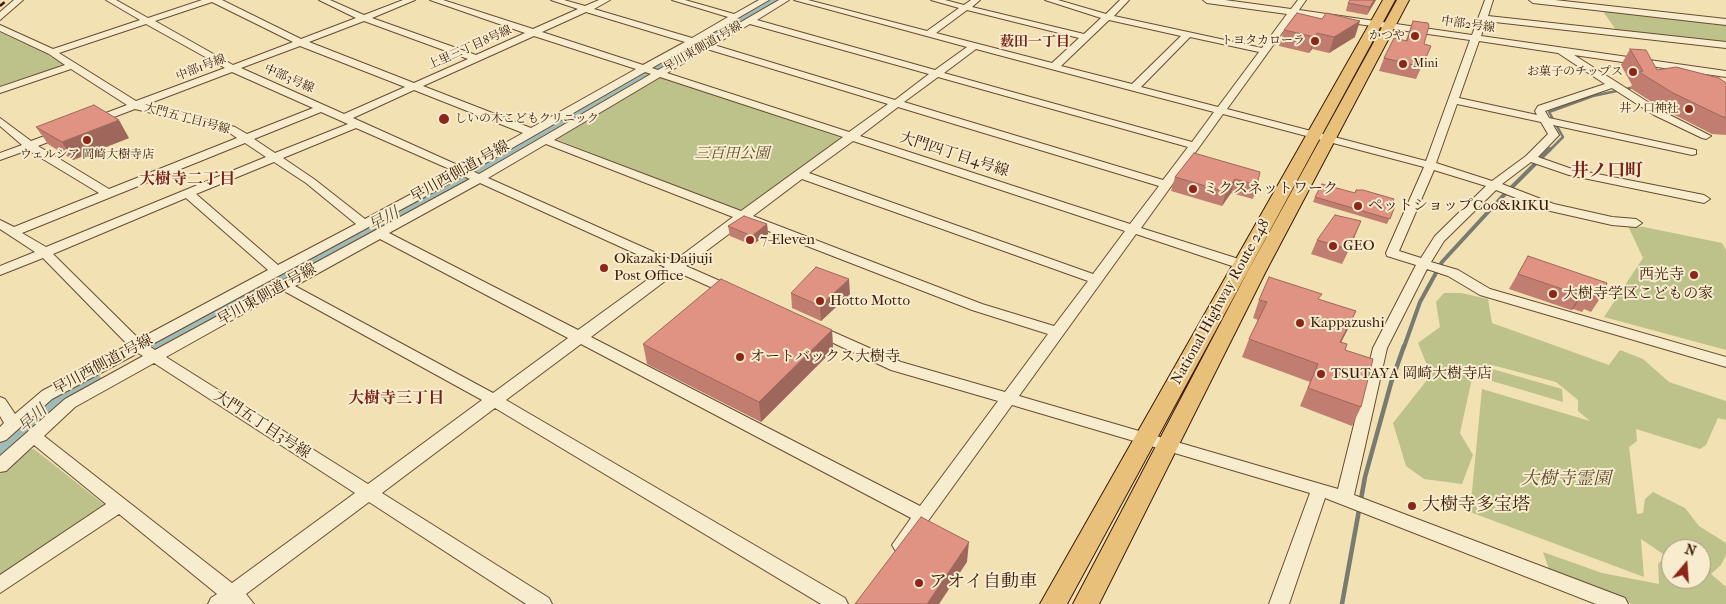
<!DOCTYPE html>
<meta charset="utf-8">
<style>
body{margin:0}
#map{position:relative;width:1726px;height:604px;overflow:hidden;background:#f2e1b2;font-family:"IM FELL French Canon",serif}
canvas{display:block}
.north{position:absolute;left:1661px;top:539px;width:50px;height:50px;box-sizing:border-box;background:#f7eccd;border:1px solid #ab987e;border-radius:50%;rotate:18deg;font-size:14px;font-weight:700;line-height:20px;text-align:center;color:#3a1a08}
.north::after{content:'';display:block;margin:auto;width:18px;height:22px;background:#8f2418;clip-path:polygon(50% 0,100% 100%,50% 72%,0 100%)}
</style>
<div id="map">
<canvas width="1726" height="604"></canvas>
<div class="north">N</div>
</div>
<script>
const g = document.querySelector('canvas').getContext('2d');
g.lineJoin = 'round';
function fillPath(path, color) { g.fillStyle = color; g.fill(path, 'evenodd'); }
const toPath = rows => new Path2D(rows.map(r => 'M' + r).join(''));
function trace(path, color, width, dash) { g.strokeStyle = color; g.lineWidth = width; g.lineCap = dash ? 'butt' : 'round'; g.setLineDash(dash || []); g.stroke(path); }
function label(font, color, halo, rows, align = 'center') {
  g.font = font + ' "IM FELL French Canon","Noto Serif JP",serif'; g.lineWidth = 4; g.setLineDash([]); g.textBaseline = 'middle'; g.strokeStyle = halo; g.fillStyle = color; for (const [text, x, y, turn = 0] of rows) {
    g.save(); g.translate(x, y); g.rotate((+turn || 0) * Math.PI / 180); g.textAlign = isNaN(turn) ? turn : align; if (halo) g.strokeText(text, 0, 0); g.fillText(text, 0, 0); g.restore();
  }
}
fillPath(toPath([
 [1602,10,1726,23,1726,43,1616,30],
 [0,32,48,55,65,65,0,86],
 [660,77,839,137,840,139,745,210,740,211,556,139,555,137],
 [1628,226,1644,227,1722,243,1726,250,1726,350,1604,317,1643,258],
 [1444,293,1461,293,1488,299,1492,323,1609,365,1620,350,1643,359,1669,382,1726,401,1726,420,1718,418,1706,445,1700,449,1636,429,1637,441,1629,447,1637,514,1643,513,1645,499,1653,492,1685,508,1699,526,1726,543,1726,555,1721,565,1711,574,1726,587,1726,604,1632,604,1550,572,1543,552,1602,573,1659,584,1658,564,1666,556,1641,539,1644,577,1470,512,1482,389,1590,421,1578,411,1578,400,1556,382,1492,365,1473,374,1460,433,1473,455,1462,484,1424,479,1406,466,1393,423,1431,375,1418,343,1440,327,1436,302],
 [1671,549,1701,549,1701,579,1671,579],
 [1492,369,1562,389,1563,402,1492,381],
 [34,449,106,506,0,581,0,474,26,450]
]), '#bdc28a');
trace(toPath([
 [1549,151,1563,137,1549,112,1593,96,1635,87]
]), '#777b71', 2.5);
trace(toPath([
 [1404,347,1420,302,1442,262,1501,198,1550,149]
]), '#777b71', 4);
trace(toPath([
 [1342,604,1365,477,1391,383,1404,346]
]), '#777b71', 4.5);
fillPath(toPath([
 [764,0,782,0,467,184,156,353,147,356,138,353,134,347,138,341,453,176,764,0],
 [88,369,97,372,101,378,97,384,73,398,10,456,0,459,0,432,55,384,88,369]
]), '#9fbbb7');
const minor = toPath([
 [14,0,23,0,0,20,0,12,14,0],
 [106,0,116,0,148,18,202,0,222,0,301,39,356,18,319,0,330,0,364,15,403,0,415,0,372,18,476,55,525,33,430,0,443,0,533,29,578,9,551,0,564,0,585,6,599,0,610,0,594,9,692,38,728,17,672,0,685,0,734,14,759,0,769,0,652,68,658,70,779,0,789,0,757,20,935,70,967,47,794,0,808,0,927,31,959,8,931,0,945,0,964,5,971,0,980,0,972,7,1084,34,1101,18,1045,0,1058,0,1106,14,1120,0,1129,0,1114,16,1262,48,1287,14,1207,3,1203,0,1225,0,1291,9,1298,0,1306,0,1299,10,1472,35,1485,0,1493,0,1488,16,1726,42,1726,48,1486,21,1481,36,1726,71,1726,77,1574,55,1662,111,1711,136,1706,139,1702,138,1654,115,1612,88,1545,111,1549,118,1696,150,1696,154,1692,155,1553,125,1559,135,1538,157,1572,169,1704,195,1710,199,1704,203,1569,175,1531,162,1502,184,1554,204,1612,217,1636,219,1642,223,1636,227,1612,225,1546,210,1496,190,1444,241,1431,262,1458,270,1490,289,1726,357,1726,367,1480,295,1448,276,1427,269,1387,348,1354,495,1625,598,1628,604,1596,604,1325,498,1289,604,1269,604,1310,493,1012,405,907,550,901,553,895,550,892,545,911,518,581,344,506,400,845,598,848,604,821,604,495,408,382,493,549,598,552,604,526,604,369,502,246,594,254,604,208,604,211,598,217,594,119,514,0,593,0,575,106,504,34,445,6,471,0,472,0,456,65,399,143,356,138,353,52,399,6,440,0,442,0,427,4,423,0,416,0,397,5,399,15,414,42,391,128,345,43,258,0,275,0,266,35,252,0,229,0,220,14,227,99,193,28,150,0,160,0,153,22,145,0,126,0,118,31,141,58,131,66,131,66,135,38,146,109,189,237,138,227,131,135,109,98,123,90,123,90,119,127,105,71,69,0,93,0,87,65,65,49,54,0,31,0,25,53,49,140,20,106,0],
 [212,2,293,42,233,65,155,21,212,2],
 [967,10,1079,38,1052,63,936,33,967,10],
 [586,12,685,42,643,65,542,32,586,12],
 [1295,15,1470,40,1426,161,1227,109,1295,15],
 [1109,20,1181,36,1132,84,1061,66,1109,20],
 [364,21,468,59,414,83,309,42,364,21],
 [146,24,225,68,136,101,59,53,146,24],
 [750,24,929,74,895,100,714,45,750,24],
 [534,36,636,69,531,128,423,86,534,36],
 [1190,37,1259,52,1218,107,1141,87,1190,37],
 [1479,41,1558,53,1605,84,1538,106,1535,111,1537,115,1459,98,1479,41],
 [300,46,405,87,344,114,241,68,300,46],
 [707,49,888,104,849,132,667,73,707,49],
 [976,49,1130,90,1214,112,1192,142,944,73,976,49],
 [232,72,313,108,247,134,235,127,145,105,232,72],
 [645,72,651,74,479,174,472,171,645,72],
 [660,77,843,137,741,211,554,140,660,77],
 [938,77,1188,147,1163,180,904,102,938,77],
 [414,90,523,133,462,167,353,118,414,90],
 [1457,104,1541,122,1548,134,1526,156,1492,181,1436,163,1457,104],
 [898,107,1159,186,1130,224,860,136,898,107],
 [321,112,348,124,275,153,254,139,321,112],
 [1223,114,1424,167,1386,253,1387,256,1416,265,1373,348,1338,489,1019,396,1136,234,1235,267,1245,267,1247,264,1245,261,1141,228,1223,114],
 [356,128,454,171,365,219,314,179,283,158,356,128],
 [853,141,1125,231,1093,274,809,173,853,141],
 [245,143,266,157,46,247,22,233,245,143],
 [546,144,733,217,674,261,488,178,546,144],
 [274,162,306,183,356,224,278,265,196,194,274,162],
 [1434,170,1486,186,1435,236,1421,258,1399,251,1434,170],
 [463,176,470,179,155,350,149,346,463,176],
 [802,179,1088,281,1054,326,982,304,753,216,802,179],
 [480,183,665,267,578,330,389,233,480,183],
 [186,198,268,270,139,339,53,254,186,198],
 [745,222,972,310,1048,334,1005,392,901,362,822,327,812,327,810,330,812,333,891,370,998,401,920,506,591,337,677,272,726,294,736,294,738,291,736,288,686,266,745,222],
 [380,239,568,338,493,393,295,286,380,239],
 [284,291,482,400,368,484,166,357,284,291],
 [154,363,355,493,232,583,44,436,75,407,154,363],
 [1529,0,1555,0,1726,19,1726,25,1533,3,1529,0]
]);
const highway = toPath([
 [1383,0,1395,0,1067,604,1040,604,1383,0],
 [1397,0,1409,0,1266,271,1099,604,1073,604,1248,271,1397,0]
]);
trace(minor, '#684c32', 2);
trace(highway, '#3a1a08', 2);
fillPath(minor, '#f7eccd');
fillPath(highway, '#e9c079');
trace(toPath([
 [0,6,7,0]
]), '#3a1a08', 2.5, [6, 6]);
fillPath(toPath([
 [1376,0,1367,15,1346,11,1348,3],
 [1413,21,1424,44,1431,46,1416,79,1379,71,1384,58,1406,40],
 [1284,30,1355,37,1329,53,1312,49,1309,53,1279,46],
 [1630,49,1657,70,1726,83,1726,135,1712,134,1663,109,1630,88,1632,85,1621,65],
 [36,127,129,138,73,160,48,144],
 [1194,153,1257,185,1253,199,1231,193,1222,206,1171,191,1175,177],
 [1355,193,1396,203,1387,224,1313,202,1315,197],
 [767,224,768,234,752,245,730,236,728,226],
 [1355,236,1342,264,1311,254,1317,240],
 [1528,256,1601,297,1591,312,1584,309,1582,312,1573,309,1571,310,1509,289],
 [791,293,850,294,821,321,792,308],
 [1259,300,1320,300,1356,311,1341,342,1345,350,1361,407,1352,426,1300,406,1310,382,1242,357,1249,339,1258,320,1253,318],
 [832,330,833,350,761,422,647,364,643,344]
]), '#c17e70');
fillPath(toPath([
 [1374,0,1376,0,1367,15,1370,7],
 [1360,21,1355,37,1329,53,1334,37],
 [1317,33,1312,49,1309,53,1315,37],
 [119,120,129,138,73,160,62,142],
 [1235,179,1231,193,1222,206,1226,192],
 [1361,221,1355,236,1342,264,1348,249],
 [767,224,768,234,752,245,752,236],
 [849,279,850,294,821,321,820,306],
 [1583,294,1573,309,1571,310,1580,295],
 [1356,311,1348,329,1332,360,1340,342],
 [832,330,833,350,761,422,759,402],
 [969,542,967,562,939,604,927,604]
]), '#9d675b');
const building = toPath([
 [1350,0,1374,0,1370,7,1348,3,1350,0],
 [1297,13,1322,19,1326,13,1360,21,1334,37,1317,33,1315,37,1284,30,1297,13],
 [1413,21,1428,23,1429,26,1424,44,1431,46,1422,67,1384,58,1394,38,1407,41,1413,21],
 [1630,49,1646,50,1657,70,1676,67,1719,78,1726,83,1726,117,1723,117,1673,93,1639,72,1643,71,1630,49],
 [94,105,119,120,62,142,36,127,94,105],
 [1194,153,1260,172,1257,185,1235,179,1226,192,1175,177,1194,153],
 [1322,184,1355,193,1356,190,1363,190,1394,199,1393,202,1396,203,1390,219,1315,197,1322,184],
 [1335,215,1361,221,1348,249,1317,240,1335,215],
 [744,216,767,224,752,236,728,226,744,216],
 [1528,256,1607,283,1601,297,1593,294,1592,297,1583,294,1580,295,1518,274,1528,256],
 [816,267,849,279,820,306,791,293,816,267],
 [1269,277,1322,294,1318,299,1356,311,1340,342,1347,344,1345,350,1373,359,1361,407,1308,388,1318,364,1249,339,1267,302,1259,300,1269,277],
 [721,279,832,330,759,402,643,344,721,279],
 [921,517,969,542,927,604,855,604,921,517]
]);
fillPath(building, '#e09382');
trace(building, '#9d675b', 1);
for (const [x, y, r, color] of [
 [1415,36,5,"#8f2418"],
 [1315,41,5,"#8f2418"],
 [1403,64,5,"#8f2418"],
 [1633,72,5,"#8f2418"],
 [1689,109,5,"#8f2418"],
 [444,119,6,"#8f2418"],
 [87,140,5,"#8f2418"],
 [1193,189,5,"#8f2418"],
 [1358,206,5,"#8f2418"],
 [750,240,5,"#8f2418"],
 [1333,246,5,"#8f2418"],
 [604,268,5,"#8f2418"],
 [1694,275,5,"#8f2418"],
 [1553,294,5,"#8f2418"],
 [820,301,5,"#8f2418"],
 [1300,323,5,"#8f2418"],
 [740,357,5,"#8f2418"],
 [1321,374,5,"#8f2418"],
 [1412,506,5,"#8f2418"],
 [919,583,5,"#8f2418"]
]) { const dot = new Path2D(); dot.arc(x, y, r, 0, 2 * Math.PI); g.fillStyle = color; g.fill(dot); trace(dot, '#f7eccd', 2); }
label('12px', '#3a1a08', '#f7eccd', [
 ["中部2号線",1468,25,8],
 ["早川東側道1号線",703,47,-30],
 ["上里三丁目8号線",470,48,-24],
 ["中部1号線",201,68,-21],
 ["中部3号線",289,79,24],
 ["大門五丁目1号線",187,119,15]
]);
label('12px', '#3a1a08', '#f7eccd', [
 ["かつや",1405,36],
 ["トヨタカローラ",1305,41],
 ["Mini",1413,64,"left"],
 ["お菓子のチップス",1623,72],
 ["井ノ口神社",1679,109],
 ["しいの木こどもクリニック",455,119,"left"],
 ["ウェルシア 岡崎大樹寺店",87,155,"center"]
], 'right');
label('bold 14px', '#7a1f14', '#f7eccd', [
 ["薮田一丁目",1035,43]
]);
label('italic 15px', '#614c2f', '#f7eccd', [
 ["三百田公園",732,154]
]);
label('15px', '#3a1a08', '#f7eccd', [
 ["大門四丁目4号線",954,155,18],
 ["早川西側道1号線",460,172,-29],
 ["早川東側道1号線",267,295,-29],
 ["National Highway Route 248",1221,302,-61],
 ["早川西側道1号線",103,365,-28],
 ["大門五丁目3号線",262,425,33]
]);
label('15px', '#3a1a08', '#f7eccd', [
 ["ミクスネットワーク",1203,189],
 ["ペットショップCoo&RIKU",1368,206],
 ["7-Eleven",760,240],
 ["GEO",1343,246],
 ["Okazaki Daijuji",614,259],
 ["Post Office",614,276],
 ["西光寺",1684,275,"right"],
 ["大樹寺学区こどもの家",1563,294],
 ["Hotto Motto",830,301],
 ["Kappazushi",1310,323],
 ["オートバックス大樹寺",750,357],
 ["TSUTAYA 岡崎大樹寺店",1331,374]
], 'left');
label('bold 16px', '#7a1f14', '#f7eccd', [
 ["大樹寺二丁目",187,180],
 ["大樹寺三丁目",396,399]
]);
label('italic 16px', '#584a3d', '#f7eccd', [
 ["早川",384,220,-28],
 ["早川",33,419,-42]
]);
label('bold 18px', '#7a1f14', '#f7eccd', [
 ["井ノ口町",1607,172]
]);
label('italic 18px', '#614c2f', '#f7eccd', [
 ["大樹寺霊園",1566,480]
]);
label('18px', '#3a1a08', '#f7eccd', [
 ["大樹寺多宝塔",1422,506],
 ["アオイ自動車",929,583]
], 'left');
</script>
